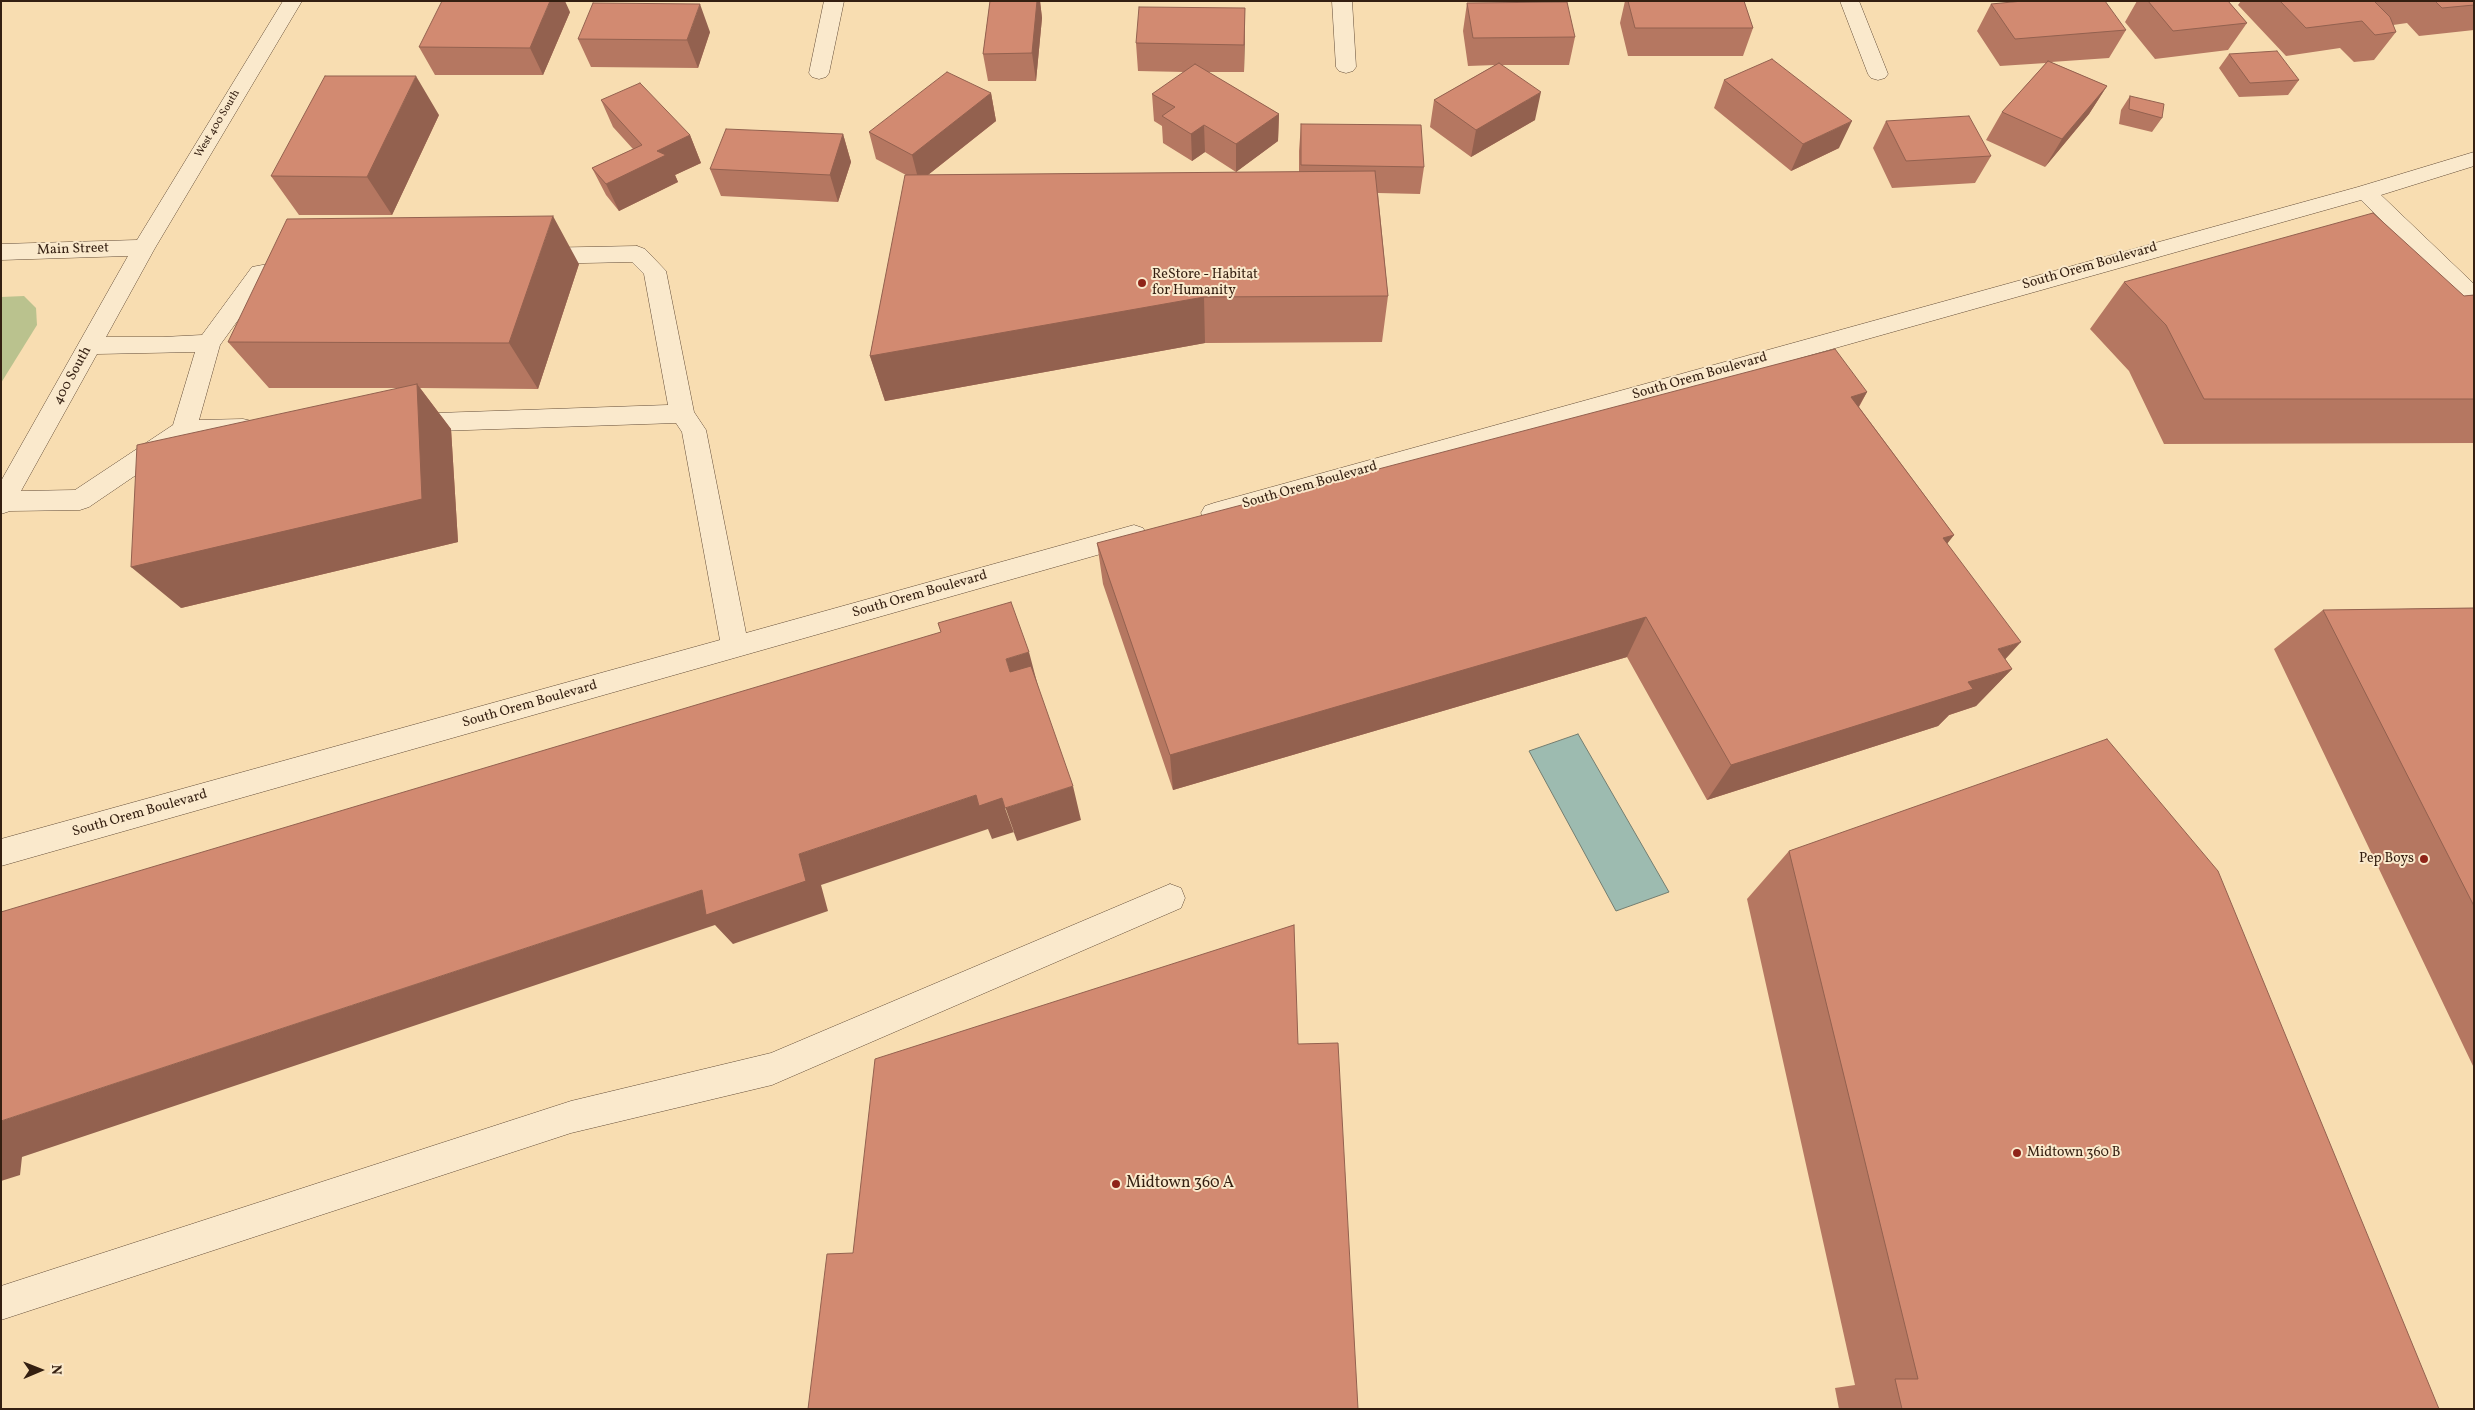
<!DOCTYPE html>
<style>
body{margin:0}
#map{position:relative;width:2475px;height:1410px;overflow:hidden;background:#f8ddb1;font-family:Vollkorn,serif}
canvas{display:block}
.frame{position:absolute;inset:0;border:2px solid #341f11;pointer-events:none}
.north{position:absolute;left:15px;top:1345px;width:50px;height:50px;-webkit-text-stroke:4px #fae9cc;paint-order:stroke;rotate:89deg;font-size:14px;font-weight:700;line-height:20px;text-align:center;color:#341f11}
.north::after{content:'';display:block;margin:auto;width:18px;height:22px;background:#341f11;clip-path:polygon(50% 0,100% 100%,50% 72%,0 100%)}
</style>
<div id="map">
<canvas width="2475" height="1410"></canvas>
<div class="frame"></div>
<div class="north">N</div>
</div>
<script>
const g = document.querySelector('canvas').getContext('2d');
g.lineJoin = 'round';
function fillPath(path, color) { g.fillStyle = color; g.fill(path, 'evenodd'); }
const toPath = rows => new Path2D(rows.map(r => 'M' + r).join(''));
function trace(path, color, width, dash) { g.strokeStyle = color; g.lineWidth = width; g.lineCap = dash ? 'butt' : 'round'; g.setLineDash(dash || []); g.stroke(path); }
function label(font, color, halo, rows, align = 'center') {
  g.font = font + ' Vollkorn,serif'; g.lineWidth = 4; g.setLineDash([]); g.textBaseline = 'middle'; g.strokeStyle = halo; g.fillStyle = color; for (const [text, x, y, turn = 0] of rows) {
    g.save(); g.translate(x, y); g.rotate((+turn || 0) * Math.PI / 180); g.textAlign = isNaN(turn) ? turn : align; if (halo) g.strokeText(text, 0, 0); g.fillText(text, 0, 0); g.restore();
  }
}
fillPath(toPath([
 [24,296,36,308,37,325,1,383,1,297]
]), '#bac28e');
const water = toPath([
 [1578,734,1669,892,1616,911,1529,751,1578,734]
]);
fillPath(water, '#9dbbb0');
trace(water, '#737d70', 1);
const minor = toPath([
 [283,1,302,1,155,248,106,337,163,337,202,335,252,267,299,258,307,260,310,266,307,272,267,280,220,345,199,420,243,419,252,421,255,428,252,435,243,437,189,439,89,507,80,510,10,511,1,514,1,481,128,256,1,260,1,244,137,240,283,1],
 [195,352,173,425,75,490,21,491,97,354,195,352],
 [824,1,844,1,829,73,826,77,819,79,812,77,809,73,824,1],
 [1332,1,1352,1,1356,67,1353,71,1346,73,1339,71,1336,67,1332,1],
 [1840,1,1859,1,1888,74,1885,78,1878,80,1871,78,1868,74,1840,1],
 [2474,152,2474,166,2381,195,2474,284,2474,306,2466,304,2361,200,1214,523,1205,520,1201,513,1205,506,1214,503,2358,187,2474,152],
 [637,246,645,249,666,271,694,412,706,430,746,633,1134,525,1143,528,1147,535,1143,542,1,866,1,839,720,640,682,432,676,423,408,432,399,430,396,423,399,416,408,414,668,405,644,274,632,262,536,264,528,261,525,256,528,251,536,248,637,246],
 [1170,884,1181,888,1185,898,1181,908,772,1085,571,1133,1,1320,1,1286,571,1101,771,1053,1170,884]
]);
trace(minor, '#654e39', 1);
fillPath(minor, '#fae9cc');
fillPath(toPath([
 [990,1,1040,1,1042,18,1036,81,988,81,983,54],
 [1625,1,1744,1,1753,28,1743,56,1628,56,1620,23],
 [2137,1,2228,1,2247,23,2228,50,2155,59,2125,22],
 [2241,1,2474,1,2474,30,2419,36,2407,23,2393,25,2396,32,2374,60,2354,62,2340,48,2286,56,2238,5],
 [1467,3,1575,37,1569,65,1502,65,1535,120,1471,157,1430,127,1434,100,1495,65,1468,66,1463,31],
 [1991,4,2126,30,2109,58,2051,62,2107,86,2089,114,2045,167,1986,140,2002,112,2046,63,2000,66,1977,31],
 [1245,8,1244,72,1208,72,1279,114,1278,141,1236,172,1205,152,1192,161,1163,143,1162,126,1154,121,1152,94,1184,72,1138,71,1136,43],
 [570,12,543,75,435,75,419,47],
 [710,32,698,68,591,67,578,39],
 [2229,54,2299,80,2288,95,2239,97,2219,68],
 [1724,80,1839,148,1791,171,1714,108],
 [991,93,996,121,928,175,1299,172,1299,151,1301,124,1424,167,1420,194,1378,193,1388,296,1382,342,1205,343,885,401,870,356,906,175,876,159,869,132],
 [2130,96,2162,118,2152,132,2119,124,2121,110],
 [601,100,690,135,701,163,675,175,678,182,619,211,606,195,592,168,633,149,613,127],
 [439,115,392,215,299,215,271,176],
 [1886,121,1991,156,1975,183,1892,188,1873,148],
 [843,134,851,162,838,202,721,196,710,169],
 [579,264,538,389,420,388,451,429,458,542,181,608,399,388,269,388,228,342],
 [2124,282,2464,296,2474,295,2474,443,2164,444,2129,371,2090,329],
 [1867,392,1859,407,1954,535,1947,543,2005,659,2012,669,1976,706,1949,715,1938,726,1707,800,1627,657,1173,790,1103,584,1097,543],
 [2474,608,2474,1068,2274,649,2323,610],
 [1789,851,2439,1409,1839,1409,1835,1388,1855,1385,1747,899]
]), '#b57761');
fillPath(toPath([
 [550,1,565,1,570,12,543,75,530,48],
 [1037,1,1040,1,1042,18,1036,81,1032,53],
 [700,4,710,32,698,68,687,40],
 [1245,8,1245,36,1244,72,1244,45],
 [416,76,439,115,392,215,367,177],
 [2107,86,2089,114,2045,167,2062,139],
 [1541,92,1535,120,1471,157,1476,130],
 [991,93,996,121,919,182,912,155],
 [1279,114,1278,141,1236,172,1236,144],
 [1852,121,1839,148,1791,171,1803,144],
 [1204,125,1205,152,1192,161,1191,134],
 [843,134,851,162,838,202,830,175],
 [690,135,701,163,675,175,678,182,619,211,606,184,657,151],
 [553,216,579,264,538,389,509,343],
 [1204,297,1205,343,885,401,870,356],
 [417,384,451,429,458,542,181,608,131,567],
 [1867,392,1841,437,1851,397],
 [1954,535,1922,576,1943,538],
 [1646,617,1627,657,1173,790,1170,755],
 [2021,642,1990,676,2012,669,1976,706,1949,715,1938,726,1707,800,1731,765,1998,649],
 [1029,652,1039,690,1017,697,1006,659],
 [1073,786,1081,820,1017,841,1005,808],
 [976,795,1002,798,1014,832,992,839,988,829,821,885,828,911,733,944,715,925,22,1157,20,1175,1,1181,1,1121,702,890,799,854]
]), '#93614f');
const building = toPath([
 [442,1,550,1,530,48,419,47,442,1],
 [990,1,1037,1,1032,53,983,54,990,1],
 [1628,1,1744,1,1753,28,1635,28,1628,1],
 [2023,1,2105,1,2126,30,2015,39,1991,4,2023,1],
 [2148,1,2228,1,2247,23,2173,31,2148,1],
 [2280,1,2374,1,2390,17,2396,32,2375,35,2362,21,2306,28,2280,1],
 [2435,1,2474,1,2474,5,2442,8,2435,1],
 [1567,2,1575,37,1473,38,1467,3,1567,2],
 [593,3,700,4,687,40,578,39,593,3],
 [1139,7,1245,8,1244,45,1136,43,1139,7],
 [2277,51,2299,80,2250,83,2229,54,2277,51],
 [1772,59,1852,121,1803,144,1724,80,1772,59],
 [2048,61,2107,86,2062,139,2002,112,2048,61],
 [1499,63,1541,92,1476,130,1434,100,1499,63],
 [1195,64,1279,114,1236,144,1204,125,1191,134,1162,116,1175,107,1152,94,1195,64],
 [947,72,991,93,912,155,869,132,947,72],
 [325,76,416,76,367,177,271,176,325,76],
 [640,83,690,135,657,151,666,155,606,184,592,168,642,145,601,100,640,83],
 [2130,96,2164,104,2162,118,2129,109,2130,96],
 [1969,116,1991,156,1906,161,1886,121,1969,116],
 [1301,124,1421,125,1424,167,1301,165,1301,124],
 [726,129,843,134,830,175,710,169,726,129],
 [1375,171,1388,296,1204,297,870,356,905,175,1375,171],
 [2373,213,2464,296,2474,295,2474,399,2204,399,2166,325,2124,282,2373,213],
 [553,216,509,343,228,342,287,219,553,216],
 [1835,349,1867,392,1851,397,1954,535,1943,538,2021,642,1998,649,2012,669,1968,682,1973,689,1731,765,1646,617,1170,755,1097,543,1835,349],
 [417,384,422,499,131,567,137,445,417,384],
 [1011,602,1029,652,1006,659,1010,672,1031,666,1073,786,1005,808,1002,798,979,806,976,795,799,854,806,881,706,915,702,890,1,1121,1,912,941,632,938,623,1011,602],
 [2474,608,2474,906,2323,610,2474,608],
 [2107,739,2218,871,2439,1409,1902,1409,1895,1379,1918,1379,1789,851,2107,739],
 [1294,925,1298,1044,1338,1043,1358,1409,808,1409,827,1254,853,1253,875,1059,1294,925]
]);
fillPath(building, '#d28a71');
trace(building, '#93614f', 1);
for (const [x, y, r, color] of [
 [1142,283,5,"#8f2418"],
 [2424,859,5,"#8f2418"],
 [2017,1153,5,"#8f2418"],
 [1116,1184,5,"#8f2418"]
]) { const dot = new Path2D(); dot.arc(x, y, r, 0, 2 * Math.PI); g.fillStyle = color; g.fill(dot); trace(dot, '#fae9cc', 2); }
label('11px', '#341f11', '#fae9cc', [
 ["West 400 South",218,124,-59]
]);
label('14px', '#341f11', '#fae9cc', [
 ["Main Street",73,250,-2],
 ["South Orem Boulevard",2090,267,-16],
 ["400 South",73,376,-61],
 ["South Orem Boulevard",1700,377,-16],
 ["South Orem Boulevard",1310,486,-16],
 ["South Orem Boulevard",920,595,-16],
 ["South Orem Boulevard",530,705,-16],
 ["South Orem Boulevard",140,814,-16]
]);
label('14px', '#341f11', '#fae9cc', [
 ["ReStore - Habitat",1152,275],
 ["for Humanity",1152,291],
 ["Pep Boys",2414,859,"right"],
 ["Midtown 360 B",2027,1153]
], 'left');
label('16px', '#341f11', '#fae9cc', [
 ["Midtown 360 A",1126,1184]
], 'left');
</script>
